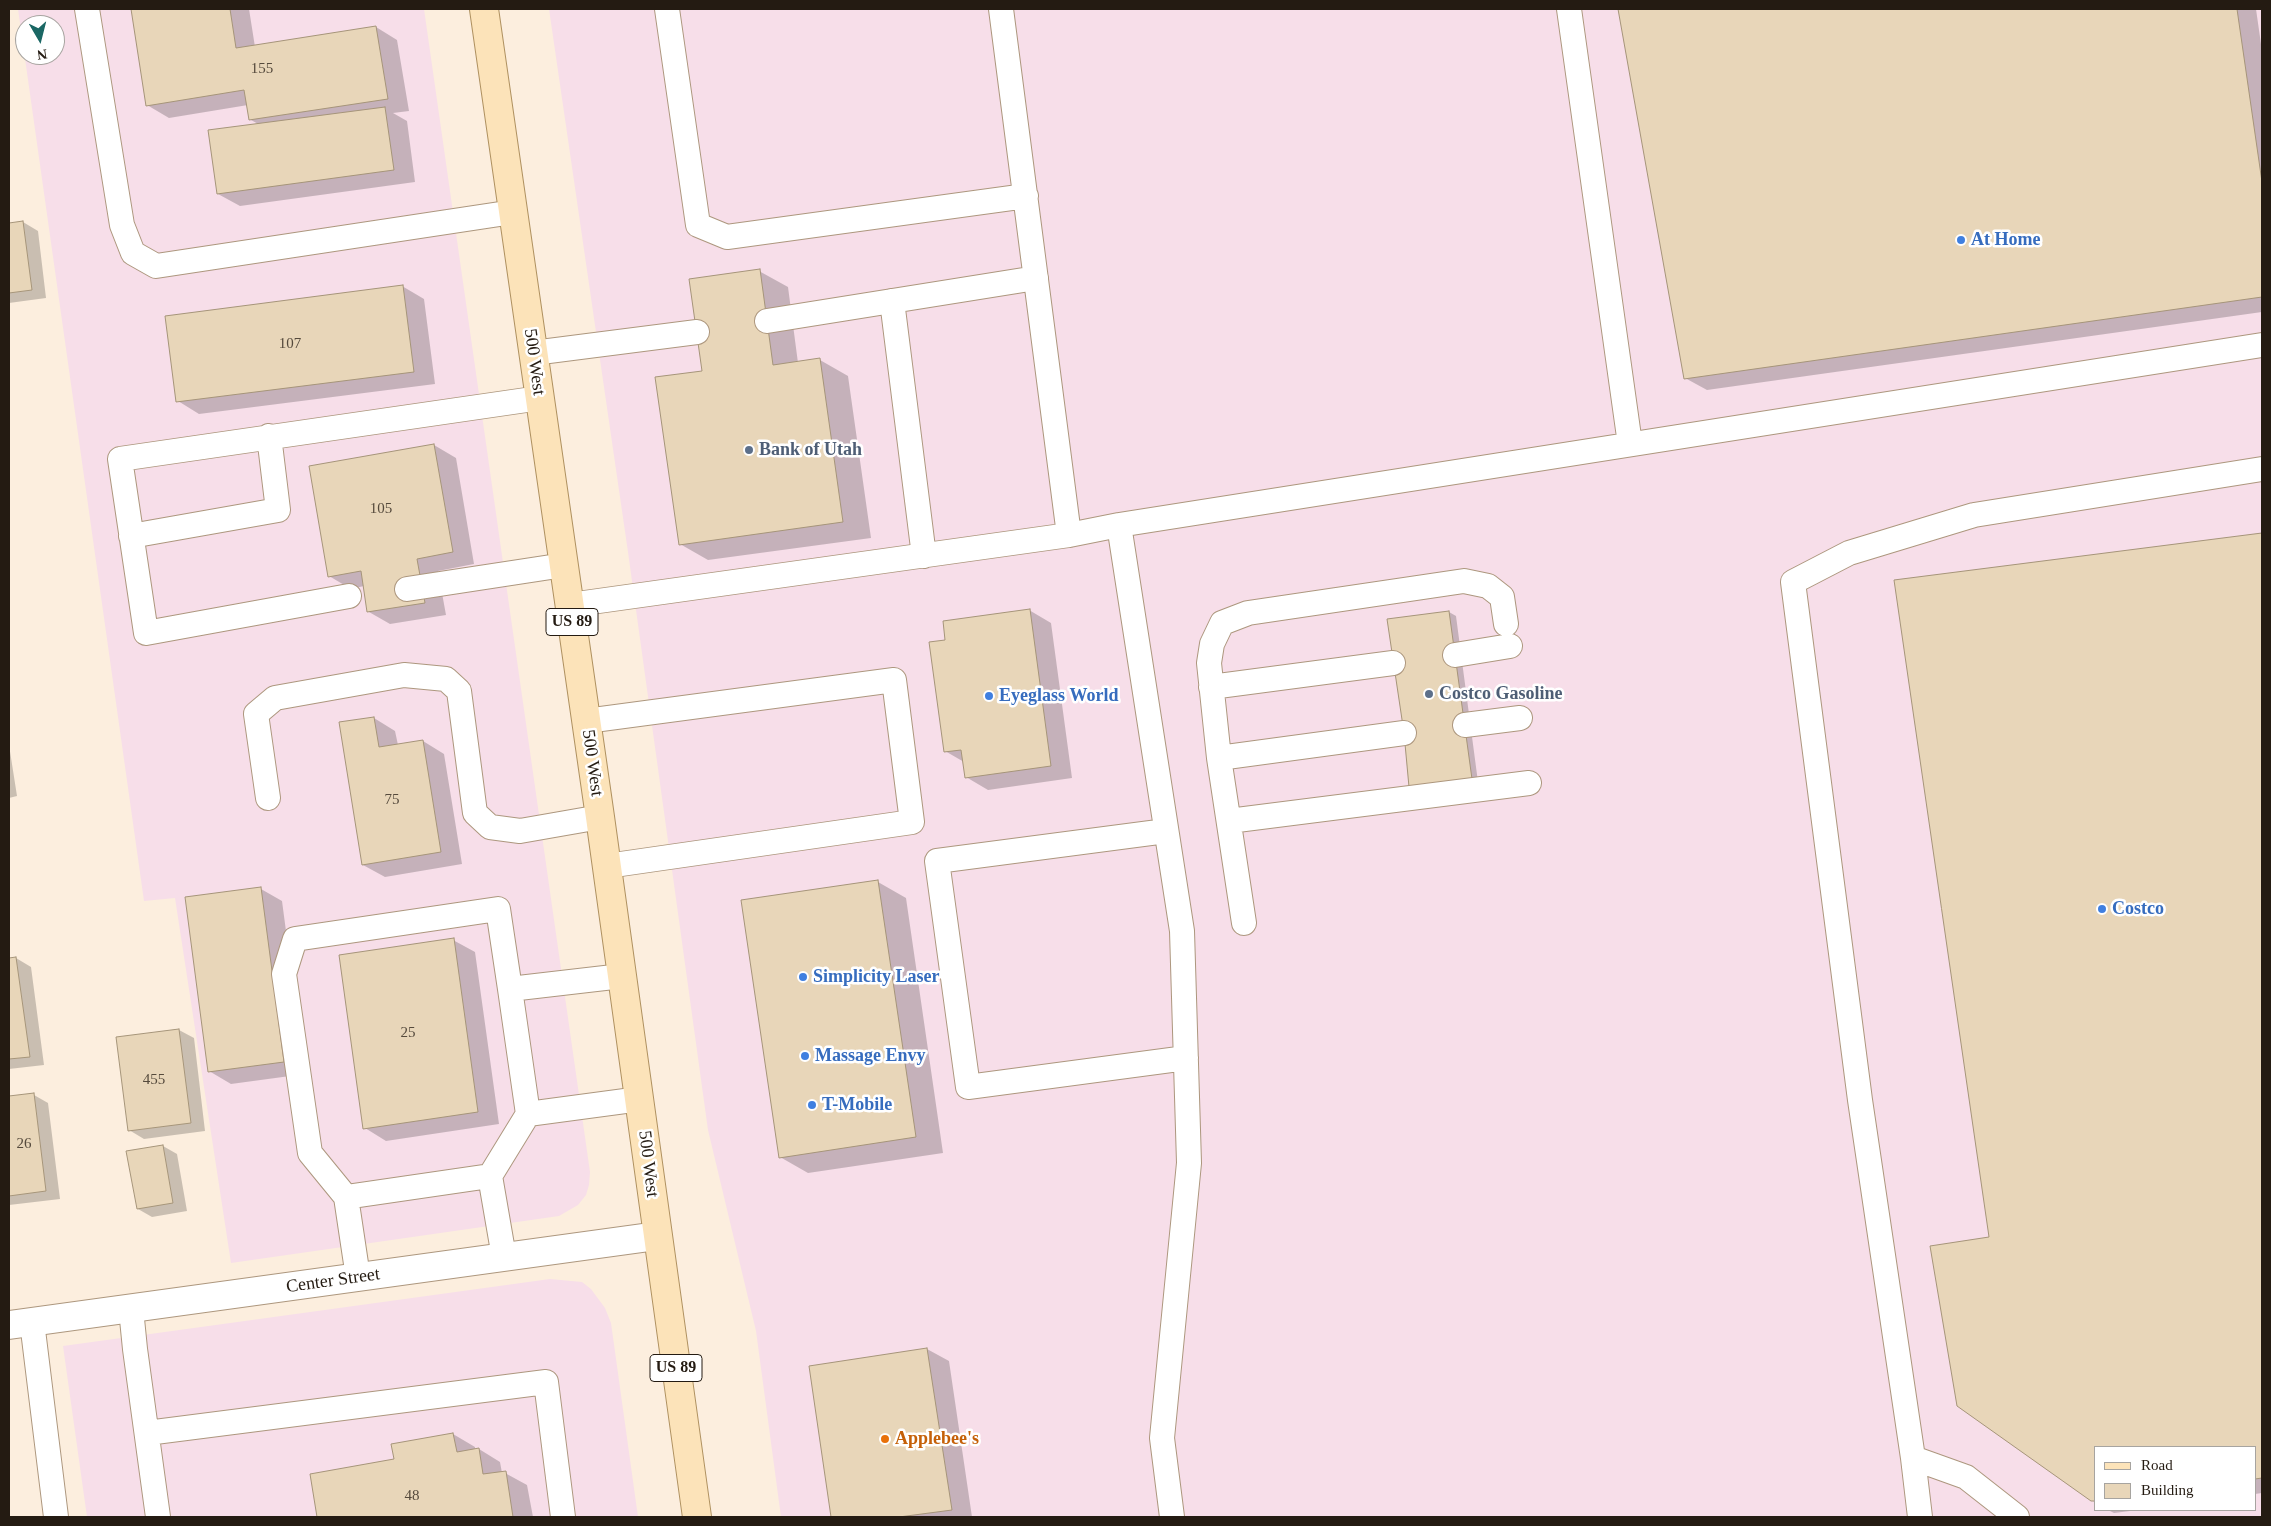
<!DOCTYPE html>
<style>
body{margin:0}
#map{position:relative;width:2271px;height:1526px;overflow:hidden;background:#fceede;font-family:Georgia,serif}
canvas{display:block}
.frame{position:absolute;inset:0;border:10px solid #241b12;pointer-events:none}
.legend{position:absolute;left:2094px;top:1446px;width:162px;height:65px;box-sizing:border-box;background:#fff;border:1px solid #a7a4a0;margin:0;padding:6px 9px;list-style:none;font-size:15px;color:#241b12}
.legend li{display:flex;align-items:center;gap:10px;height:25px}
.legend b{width:25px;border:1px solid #a7a4a0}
.north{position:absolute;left:15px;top:15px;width:50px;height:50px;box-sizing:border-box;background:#fff;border:1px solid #a7a4a0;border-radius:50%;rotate:172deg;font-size:14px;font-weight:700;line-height:20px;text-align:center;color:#241b12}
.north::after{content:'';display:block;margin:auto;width:18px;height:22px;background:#1a6764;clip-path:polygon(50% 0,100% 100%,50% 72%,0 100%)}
</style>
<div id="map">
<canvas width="2271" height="1526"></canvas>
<div class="frame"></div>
<ul class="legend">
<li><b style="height:6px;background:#fce3b9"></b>Road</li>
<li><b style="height:14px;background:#e8d6b9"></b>Building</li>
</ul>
<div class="north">N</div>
</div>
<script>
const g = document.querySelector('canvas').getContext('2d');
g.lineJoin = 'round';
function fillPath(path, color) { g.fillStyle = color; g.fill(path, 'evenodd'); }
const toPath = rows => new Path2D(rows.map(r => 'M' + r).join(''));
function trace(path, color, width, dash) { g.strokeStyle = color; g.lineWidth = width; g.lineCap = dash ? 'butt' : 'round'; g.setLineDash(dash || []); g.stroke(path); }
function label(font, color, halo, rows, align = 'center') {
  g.font = font + ' Georgia,serif'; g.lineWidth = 5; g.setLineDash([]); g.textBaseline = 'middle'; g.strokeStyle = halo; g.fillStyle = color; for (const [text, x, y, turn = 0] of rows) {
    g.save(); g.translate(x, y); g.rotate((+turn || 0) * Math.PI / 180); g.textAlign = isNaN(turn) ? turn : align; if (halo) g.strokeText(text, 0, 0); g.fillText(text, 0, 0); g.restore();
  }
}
fillPath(toPath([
 [18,9,424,9,590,1172,589,1185,586,1195,578,1205,559,1216,231,1263,175,898,144,901],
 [25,25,55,25,55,55,25,55],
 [549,9,2262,9,2262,1517,781,1517,756,1331,708,1130,628,552],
 [2095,1447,2255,1447,2255,1510,2095,1510],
 [550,1279,582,1282,591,1289,605,1308,611,1323,638,1517,87,1517,63,1346]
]), '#f7dee9');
fillPath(toPath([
 [132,9,249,9,255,47,376,27,397,40,409,111,393,113,407,121,415,182,240,206,218,194,260,125,251,120,248,105,169,118,147,105],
 [1619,9,2256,9,2262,51,2262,312,1707,390,1685,378],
 [23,222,38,231,46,298,9,303,9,224],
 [759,271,788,287,798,363,820,360,848,376,871,538,708,560,680,544,704,372],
 [402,286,424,299,435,384,199,414,178,401],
 [434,445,456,458,474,564,438,571,446,615,390,624,369,612,364,586,351,589,329,576],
 [2262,535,2262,1493,2255,1494,2255,1447,2095,1447,2095,1502,2091,1500,1990,1238,1896,582],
 [1029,610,1051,623,1072,778,988,790,966,777,964,762,945,751,947,641],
 [1449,612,1456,616,1478,782,1417,790],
 [374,718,395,731,398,745,423,741,444,754,462,864,385,877,363,865],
 [9,745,17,796,9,798],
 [878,882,906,898,943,1153,808,1173,780,1157],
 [261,889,282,901,305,1074,231,1084,209,1071],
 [453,940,475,952,499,1124,386,1141,365,1128],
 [16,958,31,967,44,1065,9,1069,9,959],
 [179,1030,194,1038,205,1131,144,1139,129,1130],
 [34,1095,48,1103,60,1199,9,1205,9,1098],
 [163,1146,177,1154,187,1211,152,1217,138,1209],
 [927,1349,949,1361,972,1517,832,1517,810,1367],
 [453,1434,475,1447,475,1450,479,1449,500,1462,502,1473,505,1473,527,1485,533,1517,318,1517,311,1475,395,1460],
 [2108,1510,2138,1510,2114,1513]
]), '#0003');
const building = toPath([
 [131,9,230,9,236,48,376,26,388,99,249,120,244,90,146,106,131,9],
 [1618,9,2237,9,2262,182,2262,297,1684,379,1618,9],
 [385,107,394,170,217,194,208,130,385,107],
 [23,221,32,290,9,293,9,223,23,221],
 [760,269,773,365,820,358,843,522,679,545,655,377,702,371,689,279,760,269],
 [403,285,414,372,176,402,165,316,403,285],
 [434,444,453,552,417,559,425,603,367,612,361,571,328,577,309,466,434,444],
 [2262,533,2262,1478,2255,1479,2255,1447,2095,1447,2095,1501,2091,1501,1957,1406,1930,1246,1989,1237,1894,580,2262,533],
 [1030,609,1051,766,965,778,961,750,944,752,929,642,945,640,943,621,1030,609],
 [1449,611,1472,779,1409,787,1404,733,1387,619,1449,611],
 [374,717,379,747,423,740,441,852,362,865,339,722,374,717],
 [878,880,916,1137,779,1158,741,900,878,880],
 [261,887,284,1062,208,1072,185,897,261,887],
 [454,938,478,1112,363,1129,339,955,454,938],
 [16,957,30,1057,9,1059,9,958,16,957],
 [179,1029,191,1123,128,1131,116,1037,179,1029],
 [34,1093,46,1191,9,1196,9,1096,34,1093],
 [163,1145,173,1203,137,1209,126,1151,163,1145],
 [927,1348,952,1510,899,1517,831,1517,809,1366,927,1348],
 [453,1433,457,1452,479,1448,483,1474,506,1471,513,1517,317,1517,310,1474,394,1459,391,1444,453,1433]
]);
fillPath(building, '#e8d6b9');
trace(building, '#a6957a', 1);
const service = toPath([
 [87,9,122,225,133,253,156,266,513,212],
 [667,9,698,225,727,237,1026,196],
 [1001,9,1069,535],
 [1569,9,1630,444],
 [892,301,924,556],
 [767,321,1036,278],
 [533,353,697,332],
 [1119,525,1182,931,1189,1163,1162,1438,1172,1517],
 [131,536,278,510,269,436],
 [407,589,564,565],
 [349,596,146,633,120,459,540,398],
 [570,605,1069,535,1119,525,2262,345],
 [1455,655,1510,646],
 [1211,687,1393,663],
 [586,721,894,680,912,822,607,866],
 [1465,725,1520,718],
 [1219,758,1209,663,1212,644,1222,623,1248,613,1464,581,1488,586,1502,597,1506,624],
 [268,798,256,714,275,698,404,675,446,679,459,691,475,813,490,827,520,831,600,817],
 [1229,821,1529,783],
 [1166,831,937,861,968,1087,1186,1058],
 [1244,923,1219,758,1404,733],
 [622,976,510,989,528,1114,640,1099],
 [346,1197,490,1176],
 [504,1257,490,1176,528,1114],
 [358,1277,346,1197,310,1153,284,974,295,939,498,909,510,989],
 [131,1309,135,1349,158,1517],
 [32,1322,56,1517],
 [147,1433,546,1382,563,1517],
 [1913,1458,1966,1477,2017,1517],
 [1920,1517,1913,1458,1860,1100,1793,582,1849,553,1974,515,2262,469]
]);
const minor = toPath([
 [9,1325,657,1236]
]);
const primary = toPath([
 [484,9,600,817,697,1517]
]);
trace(service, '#ad977e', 26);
trace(minor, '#ad977e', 30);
trace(primary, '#af9160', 30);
trace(service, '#fff', 24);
trace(minor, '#fff', 28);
trace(primary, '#fce3b9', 28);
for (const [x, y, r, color] of [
 [1961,240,5,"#3f7fe0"],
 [749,450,5,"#5c6f8a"],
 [1429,694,5,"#5c6f8a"],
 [989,696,5,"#3f7fe0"],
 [2102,909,5,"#3f7fe0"],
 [803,977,5,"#3f7fe0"],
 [805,1056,5,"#3f7fe0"],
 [812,1105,5,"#3f7fe0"],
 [885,1439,5,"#e8710a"]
]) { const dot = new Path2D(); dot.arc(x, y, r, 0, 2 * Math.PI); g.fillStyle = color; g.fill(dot); trace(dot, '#fff', 2); }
label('15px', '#554a3c', null, [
 ["155",262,69],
 ["107",290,344],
 ["105",381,509],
 ["75",392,800],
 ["25",408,1033],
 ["455",154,1080],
 ["26",24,1144],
 ["48",412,1496]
]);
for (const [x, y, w] of [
 [572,622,52],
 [676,1368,52]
]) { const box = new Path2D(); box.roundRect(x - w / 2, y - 13.5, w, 27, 4); g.fillStyle = '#fff'; g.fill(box); trace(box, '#241b12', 1); }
label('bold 16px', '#241b12', null, [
 ["US 89",572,622],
 ["US 89",676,1368]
]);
label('bold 18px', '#366cbe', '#fff', [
 ["At Home",1971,240],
 ["Eyeglass World",999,696],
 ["Costco",2112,909],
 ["Simplicity Laser",813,977],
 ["Massage Envy",815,1056],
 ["T-Mobile",822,1105]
], 'left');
label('18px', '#241b12', '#fff', [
 ["500 West",534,362,82],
 ["500 West",592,763,82],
 ["500 West",648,1164,83],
 ["Center Street",333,1281,-8]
]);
label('bold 18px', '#4e5e75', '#fff', [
 ["Bank of Utah",759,450],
 ["Costco Gasoline",1439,694]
], 'left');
label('bold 18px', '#c56008', '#fff', [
 ["Applebee's",895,1439]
], 'left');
</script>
